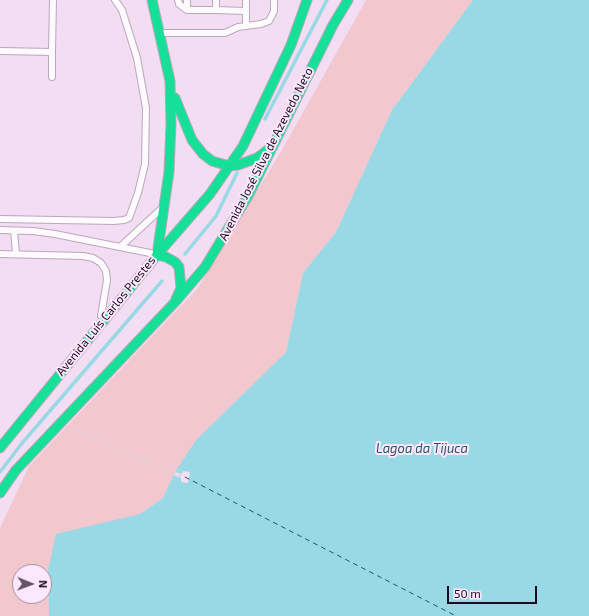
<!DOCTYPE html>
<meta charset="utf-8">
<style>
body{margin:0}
#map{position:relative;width:589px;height:616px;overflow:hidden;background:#f3ddf3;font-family:"Exo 2",sans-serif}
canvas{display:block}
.north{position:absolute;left:12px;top:564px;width:40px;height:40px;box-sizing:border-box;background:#fce8fd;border:1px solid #a290a3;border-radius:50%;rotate:91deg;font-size:11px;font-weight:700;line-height:16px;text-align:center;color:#1c0b1d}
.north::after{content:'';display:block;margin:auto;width:14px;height:18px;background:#675468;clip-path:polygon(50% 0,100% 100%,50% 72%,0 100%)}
.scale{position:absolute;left:447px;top:586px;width:90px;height:18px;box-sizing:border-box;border:2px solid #1c0b1d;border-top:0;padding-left:5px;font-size:12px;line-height:14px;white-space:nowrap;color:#1c0b1d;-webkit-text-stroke:3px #fce8fd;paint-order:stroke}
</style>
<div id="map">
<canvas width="589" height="616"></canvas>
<div class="north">N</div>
<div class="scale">50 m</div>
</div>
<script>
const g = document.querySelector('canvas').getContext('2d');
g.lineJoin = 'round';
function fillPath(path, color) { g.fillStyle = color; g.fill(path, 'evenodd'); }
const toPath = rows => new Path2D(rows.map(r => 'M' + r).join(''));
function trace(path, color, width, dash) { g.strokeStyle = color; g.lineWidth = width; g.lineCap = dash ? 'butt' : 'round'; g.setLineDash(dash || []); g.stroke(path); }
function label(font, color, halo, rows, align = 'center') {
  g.font = font + ' "Exo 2",sans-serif'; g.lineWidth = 4; g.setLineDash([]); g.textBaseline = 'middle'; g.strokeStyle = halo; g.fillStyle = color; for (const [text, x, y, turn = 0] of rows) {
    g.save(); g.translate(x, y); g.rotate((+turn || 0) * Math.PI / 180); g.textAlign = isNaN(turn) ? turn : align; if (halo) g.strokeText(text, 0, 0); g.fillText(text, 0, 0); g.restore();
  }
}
fillPath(toPath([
 [366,0,473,0,392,110,336,232,303,273,286,352,196,440,175,473,163,498,140,514,123,519,50,612,49,616,0,616,0,528,29,466,197,289,282,150],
 [20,572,44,572,44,596,20,596]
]), '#f2c7ce');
fillPath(toPath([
 [473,0,589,0,589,616,49,616,48,570,56,534,140,514,163,498,175,472,196,440,286,352,303,273,336,232,392,110]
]), '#99d9e6');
fillPath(toPath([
 [183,471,190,472,188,483,181,482,181,478,173,475,175,472,182,474]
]), '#f3ddf3');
trace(toPath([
 [265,119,327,0],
 [185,254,216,216,237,173],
 [0,472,23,442,162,281]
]), '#99d9e6', 3.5);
trace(toPath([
 [185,477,456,616]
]), '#29565b', 1, [5, 4]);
const lane = toPath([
 [178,0,179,4,187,10],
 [187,0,187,10,216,10],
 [216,0,216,10,245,11],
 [246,0,246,25],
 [161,33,225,33,238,27,261,24,269,21,274,11,274,0],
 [0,51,52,52,53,0],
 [52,77,52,52],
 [0,219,114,221,124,220,129,218,138,193,145,164,146,108,137,58,122,10,115,0],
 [0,230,33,231,55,234,155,254],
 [14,231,16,253],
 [120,247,160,210],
 [0,254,83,256,93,258,101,263,106,271,107,280,101,316]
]);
const fast = toPath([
 [152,0,170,81,171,124,169,172,157,255],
 [175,98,192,140,203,154,212,161,229,166,238,165,257,158,270,148],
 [157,255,166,257,175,262,179,267,181,288,176,299],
 [0,448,157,255,210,194,243,146,291,45,307,0],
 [0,493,16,470,176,301,205,267,248,196,333,25,348,0]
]);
trace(lane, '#baa8ba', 8);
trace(fast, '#baa8ba', 11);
trace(toPath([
 [74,429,174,474,185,477]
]), '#dad2da', 2, [3, 3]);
trace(lane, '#fdfafd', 6);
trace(fast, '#16e098', 9);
label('12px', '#1c0b1d', '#fce8fd', [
 ["Avenida José Silva de Azevedo Neto",266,154,-63],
 ["Avenida Luís Carlos Prestes",106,316,-51]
]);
label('italic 13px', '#29565b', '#fce8fd', [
 ["Lagoa da Tijuca",422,449]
]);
</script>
